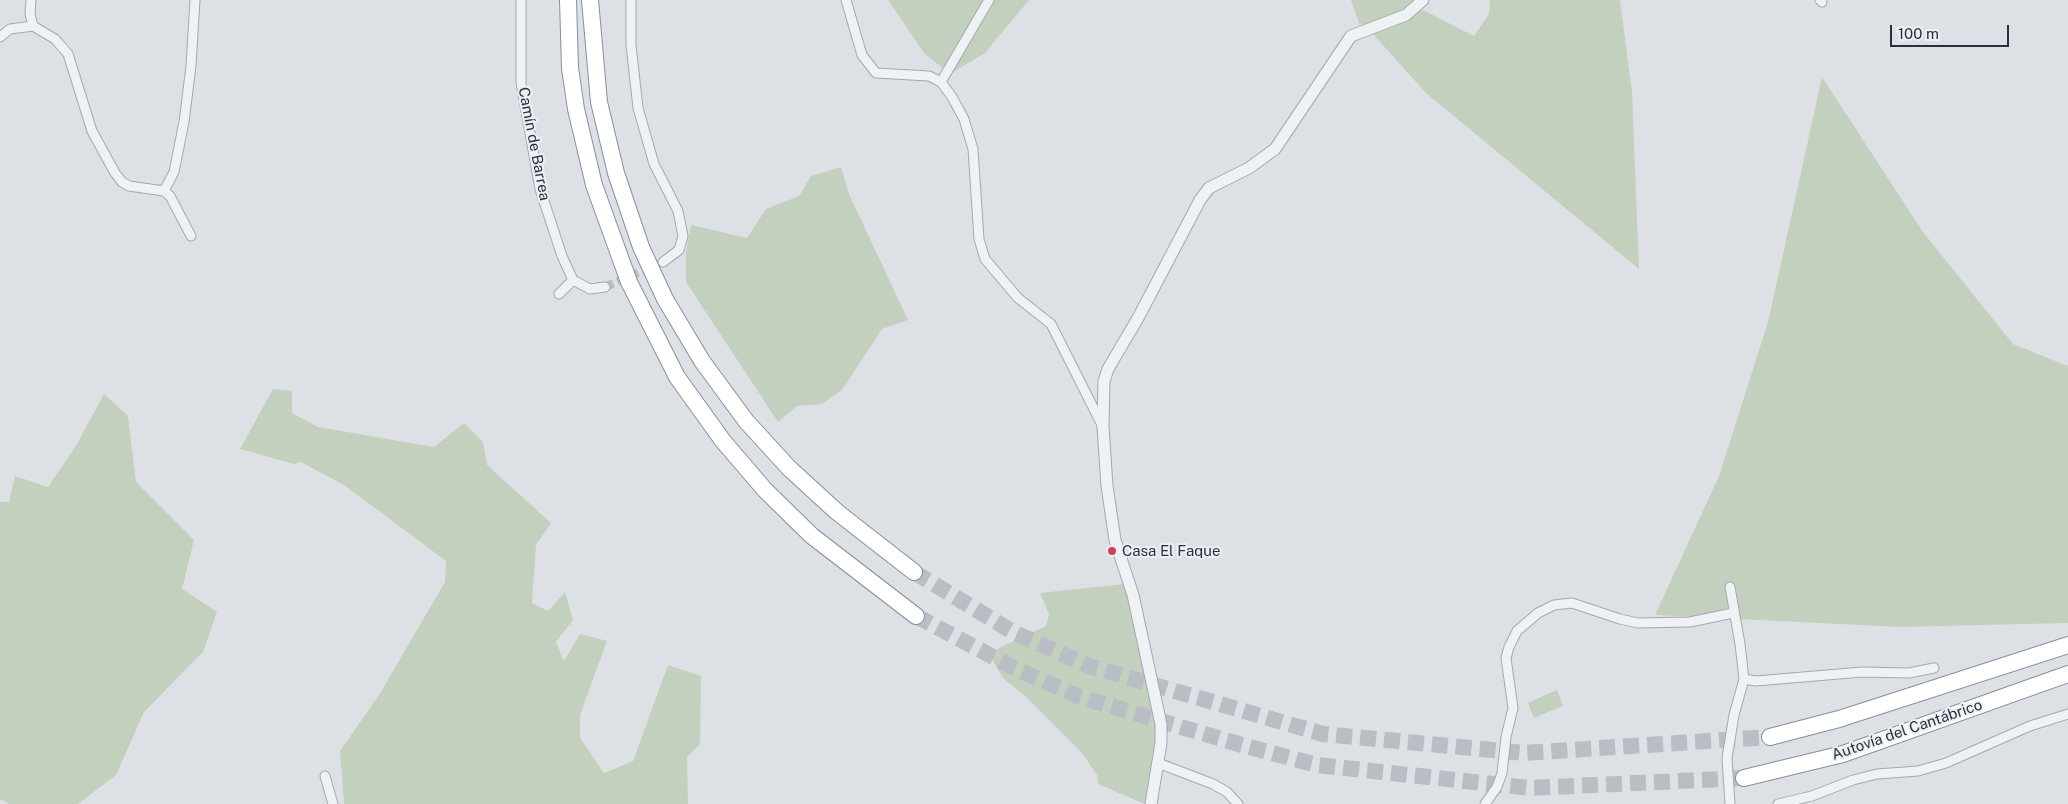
<!DOCTYPE html>
<meta charset="utf-8">
<style>
body{margin:0}
#map{position:relative;width:2068px;height:804px;overflow:hidden;background:#dde1e6;font-family:"Public Sans",sans-serif}
canvas{display:block}
.scale{position:absolute;left:1890px;top:25px;width:119px;height:22px;box-sizing:border-box;border:2px solid #27303c;border-top:0;padding-left:6px;font-size:15px;line-height:18px;white-space:nowrap;color:#27303c;-webkit-text-stroke:4px #ecf0f4;paint-order:stroke}
</style>
<div id="map">
<canvas width="2068" height="804"></canvas>
<div class="scale">100 m</div>
</div>
<script>
const g = document.querySelector('canvas').getContext('2d');
g.lineJoin = 'round';
function fillPath(path, color) { g.fillStyle = color; g.fill(path, 'evenodd'); }
const toPath = rows => new Path2D(rows.map(r => 'M' + r).join(''));
function trace(path, color, width, dash) { g.strokeStyle = color; g.lineWidth = width; g.lineCap = dash ? 'butt' : 'round'; g.setLineDash(dash || []); g.stroke(path); }
function label(font, color, halo, rows, align = 'center') {
  g.font = font + ' "Public Sans",sans-serif'; g.lineWidth = 4; g.setLineDash([]); g.textBaseline = 'middle'; g.strokeStyle = halo; g.fillStyle = color; for (const [text, x, y, turn = 0] of rows) {
    g.save(); g.translate(x, y); g.rotate((+turn || 0) * Math.PI / 180); g.textAlign = isNaN(turn) ? turn : align; if (halo) g.strokeText(text, 0, 0); g.fillText(text, 0, 0); g.restore();
  }
}
fillPath(toPath([
 [888,0,1029,0,985,53,950,74,924,53],
 [1351,0,1415,0,1393,16,1363,25,1359,23],
 [1490,0,1620,0,1632,92,1639,269,1426,93,1373,34,1394,27,1423,10,1474,36,1489,14],
 [1822,77,1923,232,2013,344,2068,366,2068,623,1900,627,1655,615,1719,476,1768,322],
 [841,167,849,194,908,320,882,329,842,390,822,404,797,406,778,422,686,282,686,252,691,225,747,238,766,209,799,196,811,176],
 [273,389,292,391,292,413,318,427,434,447,464,423,483,442,487,465,551,523,536,545,532,603,548,611,565,592,573,620,556,642,564,661,580,634,607,641,580,715,580,738,604,773,633,761,668,665,701,676,700,744,687,757,688,804,344,804,340,751,379,695,445,582,446,561,344,485,301,462,294,464,240,449],
 [104,394,128,416,136,482,194,540,182,589,217,612,203,652,144,712,116,775,78,804,9,804,0,799,0,502,9,502,15,476,48,487,77,444],
 [1124,584,1147,679,1156,724,1155,748,1145,804,1098,784,1097,775,1082,753,1025,696,1003,678,992,659,999,648,1046,626,1049,614,1040,593],
 [1557,690,1563,706,1534,718,1528,703]
]), '#c4d0be');
trace(toPath([
 [605,287,653,266]
]), '#b9bec4', 9, [9, 4.5]);
trace(toPath([
 [914,572,1013,632,1089,666,1323,734,1524,753,1770,737],
 [916,616,1014,668,1080,697,1242,745,1317,765,1530,788,1744,778]
]), '#b9bec4', 16, [16, 8]);
const minor = toPath([
 [31,0,30,14,33,26,55,39,68,54,92,131,115,173,122,182,129,186,164,191,170,196,191,236],
 [521,0,521,83,540,189,562,256,573,280,590,289,605,287],
 [631,0,631,45,638,108,654,164,678,211,683,236,679,250,663,262],
 [846,0,862,55,876,73,929,76,941,82,952,97,964,119,973,149,979,239,985,259,1018,298,1051,324,1103,427],
 [1820,0,1822,2],
 [0,37,10,29,33,26],
 [941,82,989,0],
 [164,191,174,172,184,122,191,66,195,0],
 [559,294,573,280],
 [1730,587,1740,644,1744,679,1734,715,1727,758,1730,804],
 [1744,679,1756,681,1862,672,1909,673,1934,668],
 [1158,763,1213,784,1227,792,1238,804],
 [325,776,333,804],
 [1485,804,1497,787,1502,773,1506,737,1513,708,1506,658,1509,647,1517,631,1538,613,1554,605,1572,603,1620,619,1638,623,1690,622,1733,613],
 [1778,804,1812,796,1853,780,1877,774,1918,771,1946,763,2030,726,2068,714]
]);
const tertiary = toPath([
 [1151,804,1161,743,1161,724,1133,595,1115,540,1107,486,1103,427,1104,381,1108,369,1138,318,1200,200,1209,188,1249,168,1275,149,1351,36,1406,15,1423,0]
]);
const motorway = toPath([
 [568,0,570,68,576,109,594,185,629,282,677,377,723,441,765,490,812,536,916,616],
 [590,0,599,102,616,173,641,247,665,299,702,361,746,421,789,468,837,512,914,572],
 [1770,737,1839,719,2068,645],
 [1744,778,1843,754,2068,674]
]);
trace(minor, '#a3a8b0', 11);
trace(tertiary, '#a3a8b0', 13);
trace(motorway, '#84909d', 18);
trace(minor, '#eff2f5', 9);
trace(tertiary, '#eff2f5', 11);
trace(motorway, '#fff', 16);
for (const [x, y, r, color] of [
 [1112,551,5,"#cb4261"]
]) { const dot = new Path2D(); dot.arc(x, y, r, 0, 2 * Math.PI); g.fillStyle = color; g.fill(dot); trace(dot, '#ecf0f4', 2); }
label('15px', '#27303c', '#ecf0f4', [
 ["Camín de Barrea",534,144,79],
 ["Autovía del Cantábrico",1907,730,-19]
]);
label('15px', '#27303c', '#ecf0f4', [
 ["Casa El Faque",1122,551]
], 'left');
</script>
